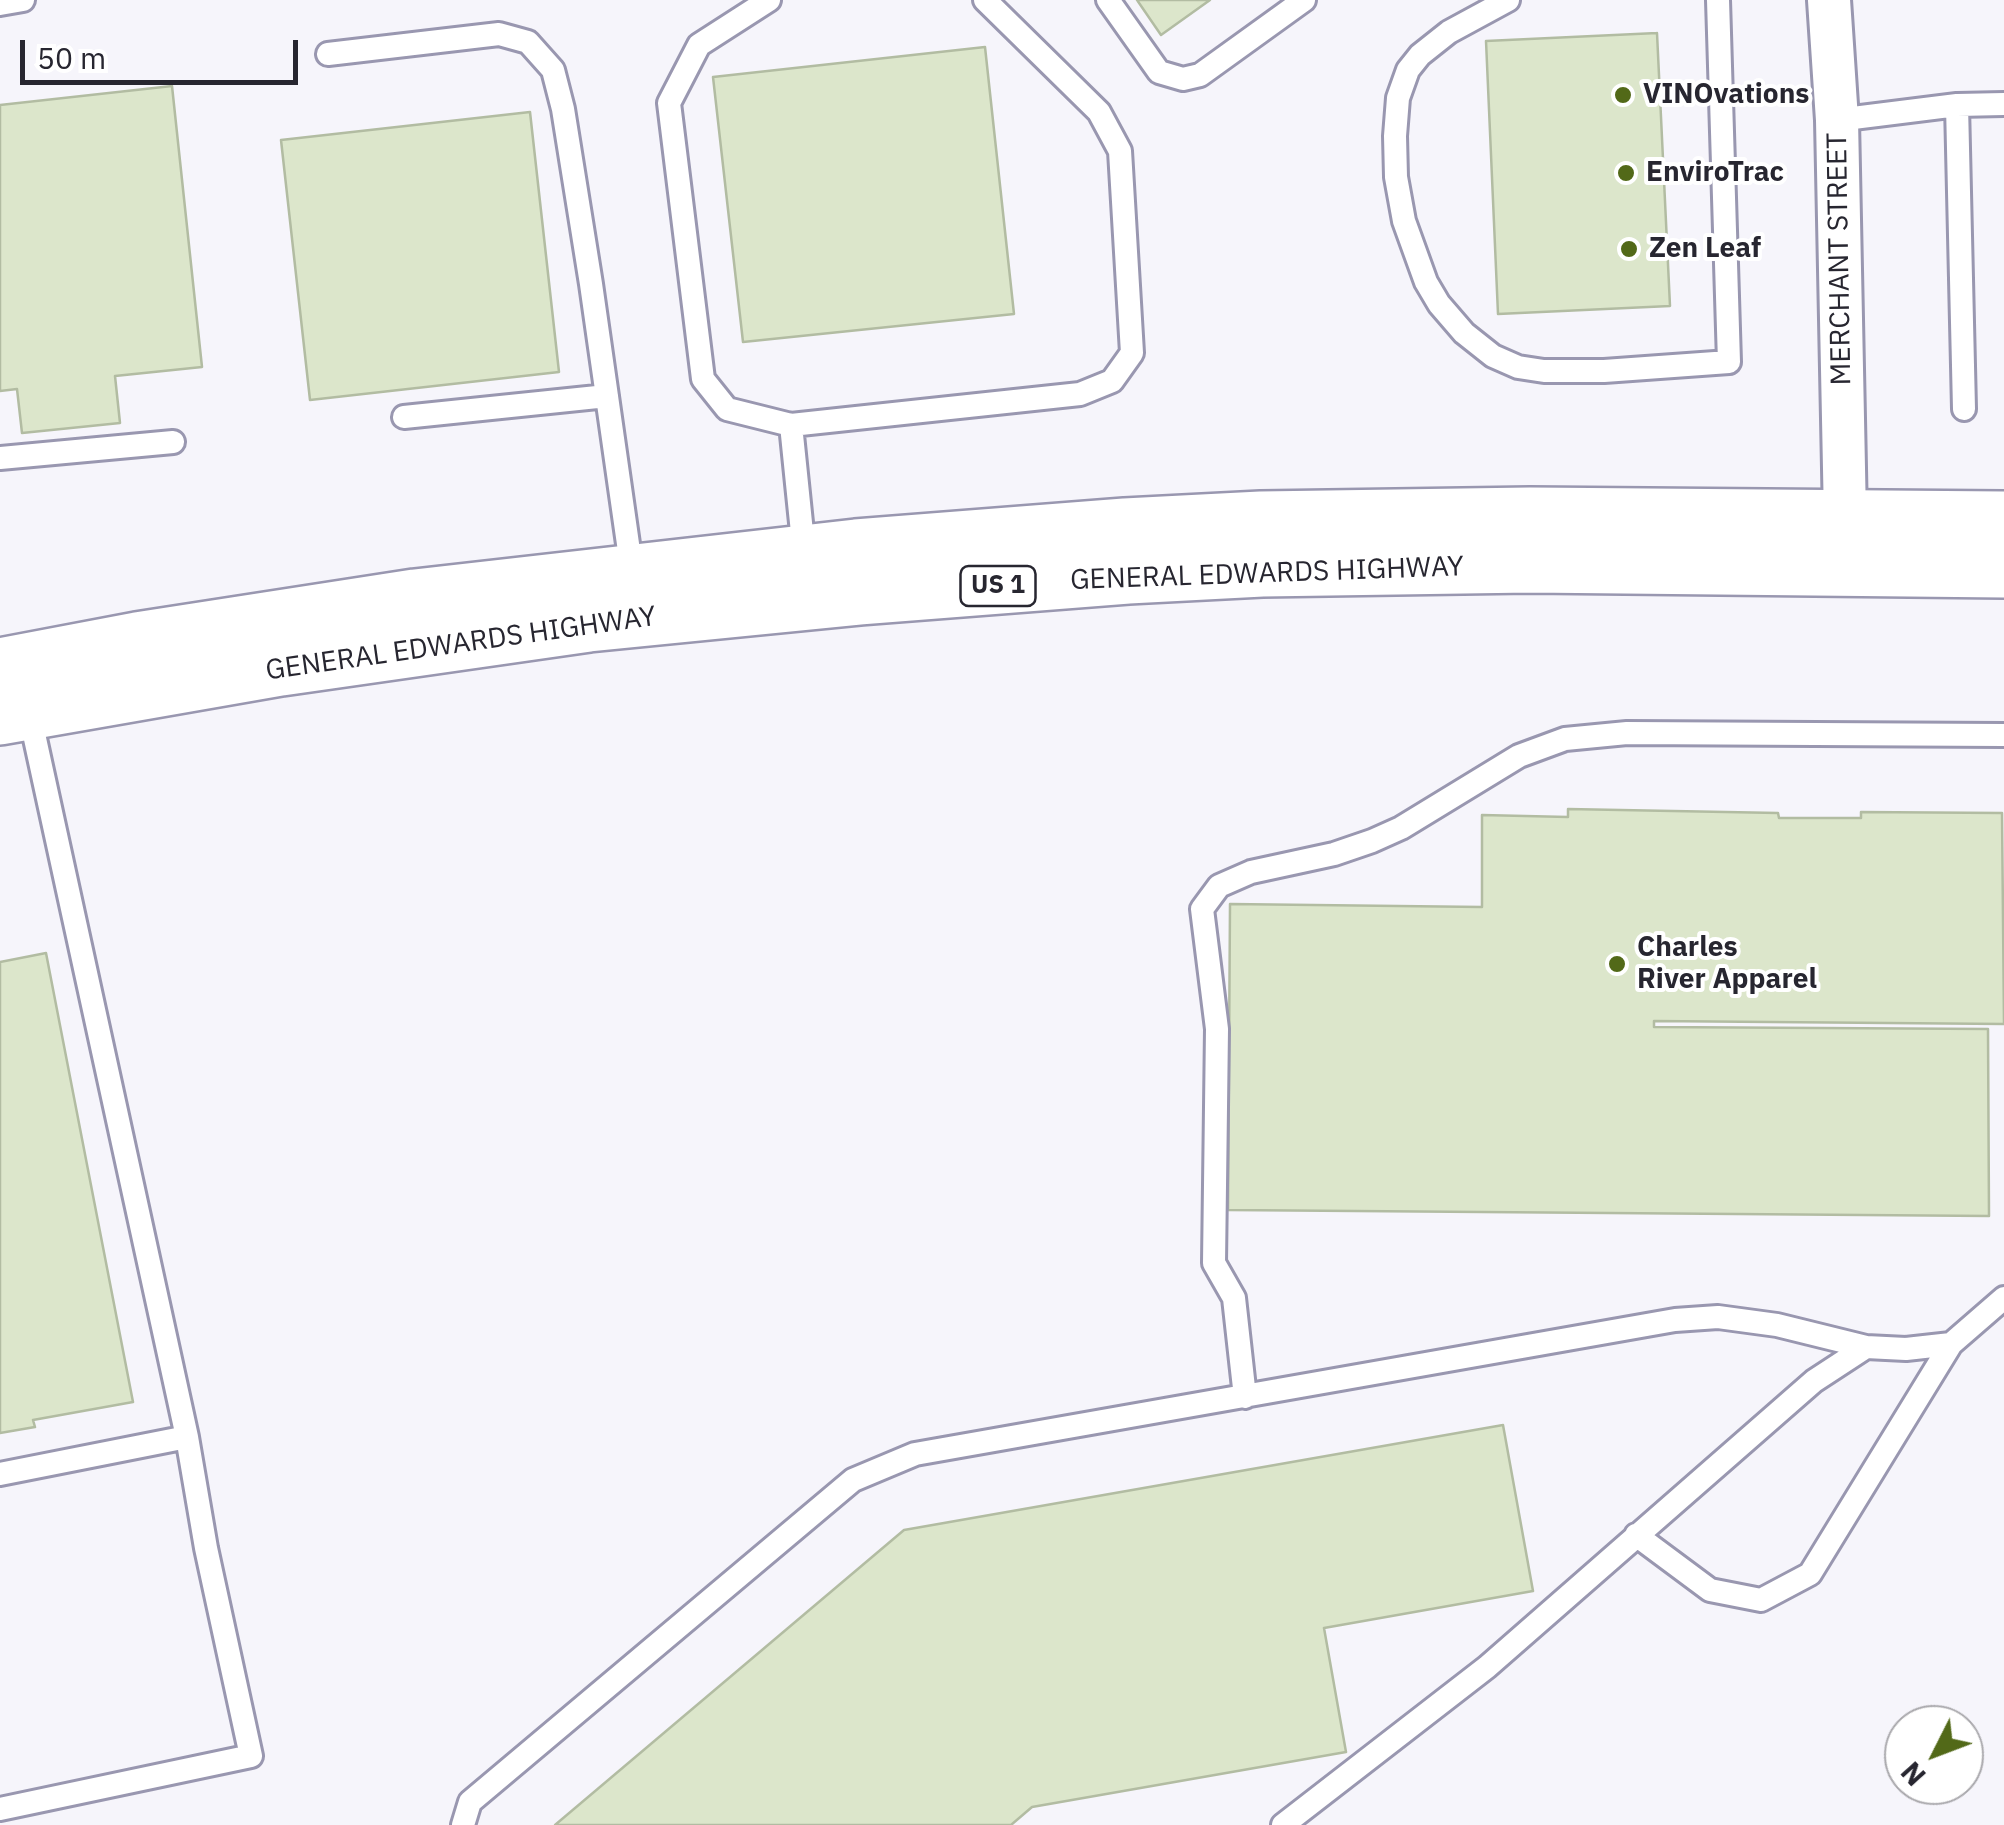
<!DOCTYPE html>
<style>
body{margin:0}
#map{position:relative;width:2004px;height:1825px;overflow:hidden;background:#f6f5fb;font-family:"IBM Plex Sans",sans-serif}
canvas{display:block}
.north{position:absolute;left:1884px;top:1705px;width:100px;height:100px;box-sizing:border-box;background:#fff;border:2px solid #a9a8ac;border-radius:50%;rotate:228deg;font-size:28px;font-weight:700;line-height:40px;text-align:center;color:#272630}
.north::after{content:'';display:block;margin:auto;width:35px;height:45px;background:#526918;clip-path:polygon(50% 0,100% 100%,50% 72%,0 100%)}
.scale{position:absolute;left:20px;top:40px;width:278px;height:45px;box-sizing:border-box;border:5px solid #272630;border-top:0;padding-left:12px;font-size:30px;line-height:35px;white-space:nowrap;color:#272630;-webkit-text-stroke:8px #fff;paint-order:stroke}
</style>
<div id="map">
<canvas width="2004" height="1825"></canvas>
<div class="north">N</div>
<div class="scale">50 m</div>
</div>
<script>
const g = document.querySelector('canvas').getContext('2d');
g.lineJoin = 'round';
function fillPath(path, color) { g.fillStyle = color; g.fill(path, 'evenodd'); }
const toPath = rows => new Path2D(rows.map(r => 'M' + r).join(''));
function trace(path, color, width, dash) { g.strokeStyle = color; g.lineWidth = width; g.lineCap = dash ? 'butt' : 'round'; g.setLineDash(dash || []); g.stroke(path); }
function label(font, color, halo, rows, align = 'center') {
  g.font = font + ' "IBM Plex Sans",sans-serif'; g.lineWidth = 8; g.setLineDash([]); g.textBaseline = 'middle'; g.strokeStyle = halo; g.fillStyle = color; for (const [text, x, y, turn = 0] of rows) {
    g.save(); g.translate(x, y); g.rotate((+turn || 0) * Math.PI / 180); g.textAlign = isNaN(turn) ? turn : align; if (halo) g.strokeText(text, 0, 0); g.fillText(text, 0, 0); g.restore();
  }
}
const building = toPath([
 [1137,0,1210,0,1161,35,1137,0],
 [1657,33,1670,306,1498,314,1486,41,1657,33],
 [985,47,1014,314,743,342,713,77,985,47],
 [172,86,202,367,115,376,120,423,22,433,17,389,0,391,0,105,172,86],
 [530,112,559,372,310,400,281,140,530,112],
 [1568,809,1778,813,1779,818,1861,818,1861,812,2002,813,2004,1024,1654,1021,1654,1027,1988,1029,1989,1216,1228,1210,1230,904,1482,907,1482,815,1568,817,1568,809],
 [46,953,133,1402,33,1420,35,1427,0,1433,0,962,46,953],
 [1503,1425,1533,1591,1324,1628,1346,1752,1032,1807,1011,1825,555,1825,904,1530,1503,1425]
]);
fillPath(building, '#dce6cb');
trace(building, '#b2bca2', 2.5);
const service = toPath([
 [769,0,699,45,669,103,703,379,727,409,791,425,1080,394,1112,381,1132,353,1120,151,1099,112,985,0],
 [1108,0,1159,72,1183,79,1200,75,1304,0],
 [1508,0,1449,32,1420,55,1408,70,1398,98,1395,136,1396,177,1404,221,1426,282,1439,304,1464,333,1493,356,1518,367,1544,371,1604,371,1729,362,1718,0],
 [0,4,23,0],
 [328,54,499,34,528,42,553,70,563,109,591,284,632,572],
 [1957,105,1964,409],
 [1837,120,1957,105,2004,104],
 [404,417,607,396],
 [791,425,804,552],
 [0,458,173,442],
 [1245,1397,1234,1298,1214,1263,1217,1029,1202,909,1219,886,1251,872,1334,854,1372,841,1401,828,1519,756,1565,739,1627,733,2004,735],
 [0,1474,187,1437,29,711],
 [1636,1535,1710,1590,1761,1600,1810,1574,1951,1344],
 [0,1809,251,1756,206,1548,187,1437],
 [463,1825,470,1802,853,1480,915,1454,1675,1320,1718,1317,1777,1325,1866,1347,1906,1349,1951,1344,2004,1298],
 [1283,1825,1487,1667,1814,1381,1866,1347]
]);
const minor = toPath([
 [1829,0,1837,120,1845,518]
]);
const primary = toPath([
 [0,666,137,640,415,597,856,547,1125,526,1261,519,1530,515,2004,519],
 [0,717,281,668,589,624,861,597,1128,576,1262,569,1530,565,2004,570]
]);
trace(service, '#9997b0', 28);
trace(minor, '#9997b0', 48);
trace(primary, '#9997b0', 60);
trace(service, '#fff', 22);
trace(minor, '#fff', 42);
trace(primary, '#fff', 55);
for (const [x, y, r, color] of [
 [1623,95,10,"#526918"],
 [1626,173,10,"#526918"],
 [1629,249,10,"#526918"],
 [1617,964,10,"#526918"]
]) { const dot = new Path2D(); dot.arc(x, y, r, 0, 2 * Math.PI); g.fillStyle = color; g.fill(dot); trace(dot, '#fff', 4); }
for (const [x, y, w] of [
 [998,586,75]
]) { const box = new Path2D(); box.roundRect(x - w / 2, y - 20, w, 40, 8); g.fillStyle = '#fff'; g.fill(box); trace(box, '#272630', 2.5); }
label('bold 25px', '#272630', null, [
 ["US 1",998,586]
]);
label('bold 28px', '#272630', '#fff', [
 ["VINOvations",1643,95],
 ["EnviroTrac",1646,173],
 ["Zen Leaf",1649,249],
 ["Charles",1637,948],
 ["River Apparel",1637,980]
], 'left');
label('28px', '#272630', '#fff', [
 ["MERCHANT STREET",1840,259,-91],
 ["GENERAL EDWARDS HIGHWAY",1267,574,-2],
 ["GENERAL EDWARDS HIGHWAY",461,644,-8]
]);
</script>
